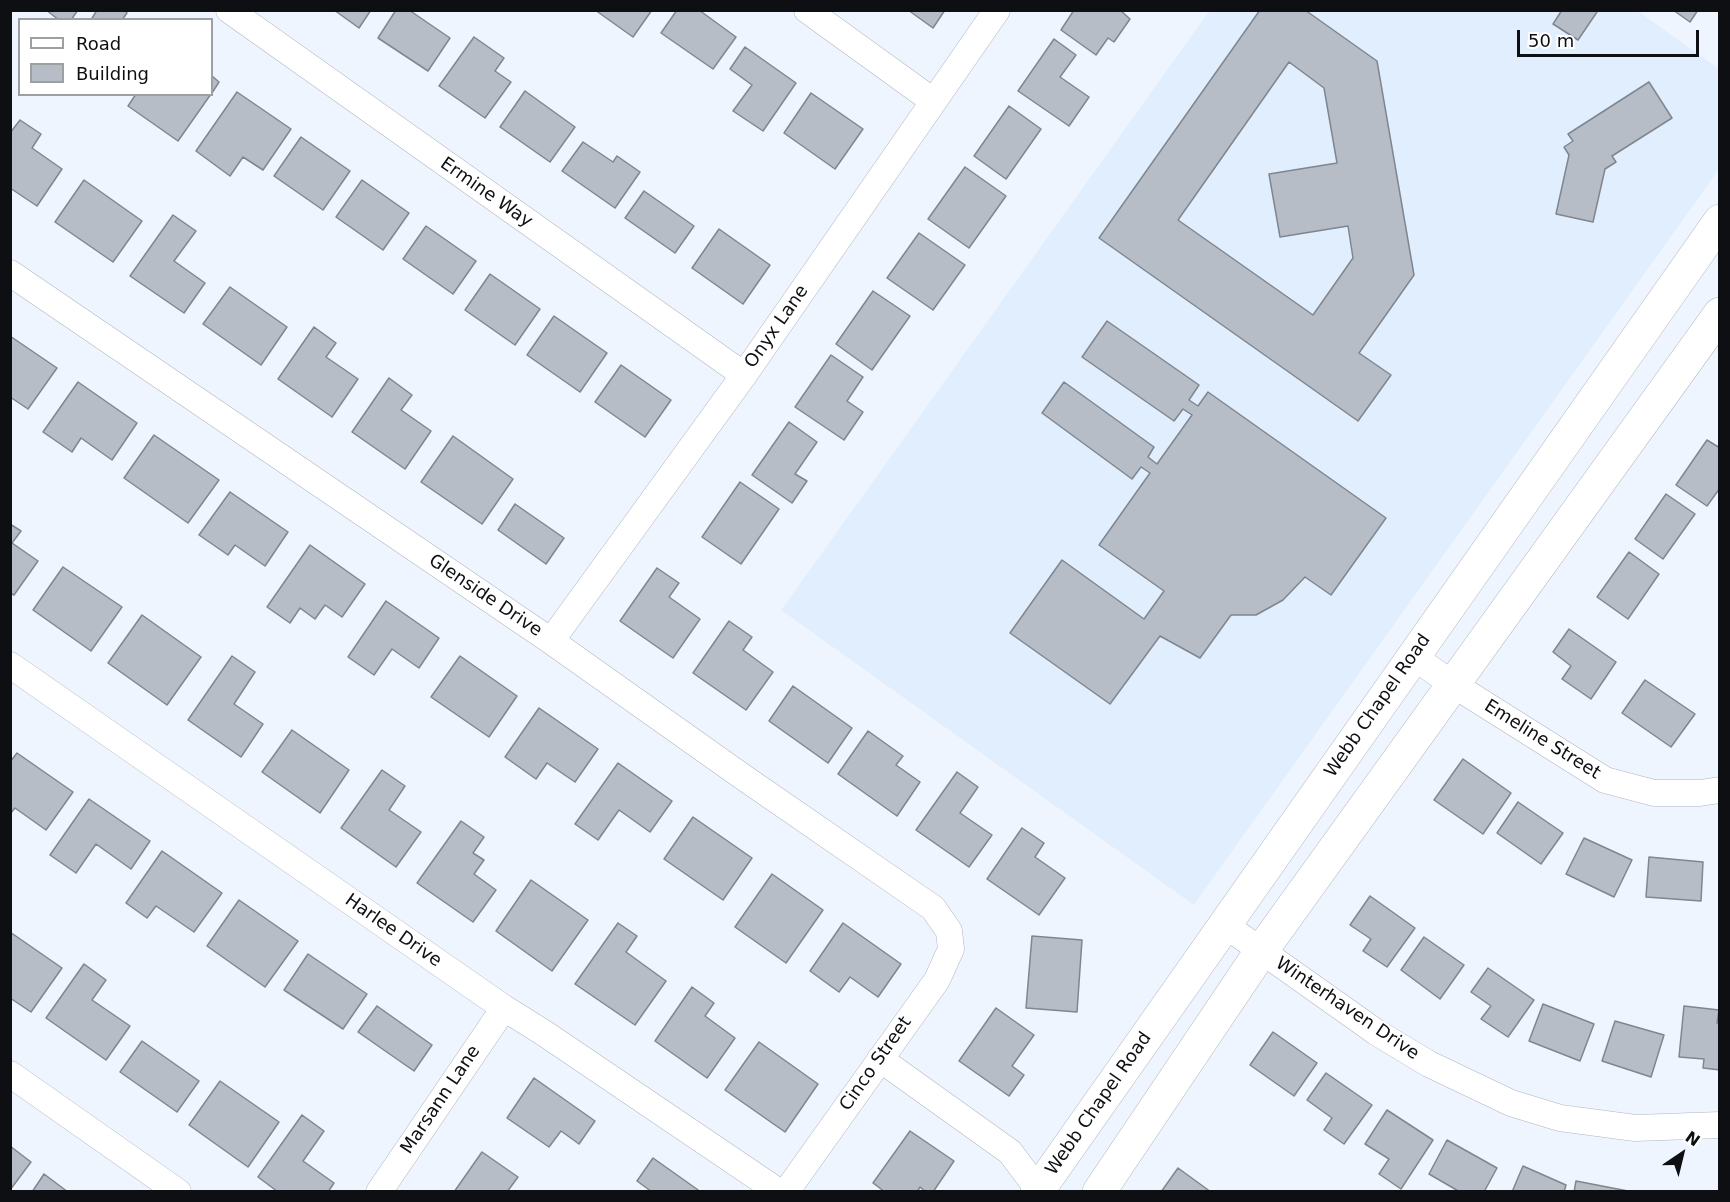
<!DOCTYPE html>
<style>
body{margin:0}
#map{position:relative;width:1730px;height:1202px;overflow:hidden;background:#eff5fe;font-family:"DejaVu Sans",sans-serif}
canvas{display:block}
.frame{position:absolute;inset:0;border:12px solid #0d0f12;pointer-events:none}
.legend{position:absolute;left:18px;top:18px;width:195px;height:78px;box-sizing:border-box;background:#fff;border:2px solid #9e9fa0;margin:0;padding:8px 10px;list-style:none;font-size:18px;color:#0d0f12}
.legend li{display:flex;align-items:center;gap:12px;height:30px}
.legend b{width:30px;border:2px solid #9e9fa0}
.north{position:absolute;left:1652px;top:1124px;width:60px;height:60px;-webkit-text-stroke:4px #fff;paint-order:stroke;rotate:35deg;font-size:16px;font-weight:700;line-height:24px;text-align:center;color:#0d0f12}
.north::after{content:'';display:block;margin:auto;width:21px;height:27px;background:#0d0f12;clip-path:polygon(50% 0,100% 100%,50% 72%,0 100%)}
.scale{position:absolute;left:1517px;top:30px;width:182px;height:27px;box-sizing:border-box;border:3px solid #0d0f12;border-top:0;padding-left:8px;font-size:18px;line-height:21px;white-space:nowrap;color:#0d0f12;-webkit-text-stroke:4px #fff;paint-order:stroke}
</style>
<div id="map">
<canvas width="1730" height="1202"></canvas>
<div class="frame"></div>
<ul class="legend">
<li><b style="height:8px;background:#fff"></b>Road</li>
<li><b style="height:16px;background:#b6bdc7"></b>Building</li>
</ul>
<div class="north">N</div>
<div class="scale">50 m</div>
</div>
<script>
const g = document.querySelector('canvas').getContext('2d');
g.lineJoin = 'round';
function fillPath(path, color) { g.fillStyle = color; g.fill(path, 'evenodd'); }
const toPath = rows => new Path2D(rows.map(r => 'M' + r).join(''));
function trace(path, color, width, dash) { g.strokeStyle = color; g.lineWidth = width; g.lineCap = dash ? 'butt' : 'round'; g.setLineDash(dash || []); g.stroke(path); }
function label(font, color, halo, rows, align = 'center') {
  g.font = font + ' "DejaVu Sans",sans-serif'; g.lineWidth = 4.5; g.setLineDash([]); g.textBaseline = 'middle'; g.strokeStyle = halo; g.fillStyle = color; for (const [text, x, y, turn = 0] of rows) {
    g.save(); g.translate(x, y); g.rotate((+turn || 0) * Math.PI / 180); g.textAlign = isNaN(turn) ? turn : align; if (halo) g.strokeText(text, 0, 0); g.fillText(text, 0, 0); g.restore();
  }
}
fillPath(toPath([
 [1209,11,1638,11,1719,69,1719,169,1194,905,781,610]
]), '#e1eefe');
const building = toPath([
 [46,10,78,10,71,20,59,20,46,10],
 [97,10,124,10,127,13,122,20,91,20,97,10],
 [334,10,371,10,359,28,334,10],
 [396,10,409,10,450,38,428,71,378,38,396,10],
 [595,10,652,10,633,37,595,10],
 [677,10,699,10,736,37,713,69,661,33,677,10],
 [908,10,945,10,933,28,908,10],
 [1074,10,1120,10,1130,19,1114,42,1108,38,1096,55,1061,30,1074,10],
 [1260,10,1305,10,1377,61,1414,275,1359,353,1391,375,1358,421,1099,238,1260,10],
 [1289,62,1324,88,1337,163,1269,174,1280,237,1348,226,1353,258,1313,315,1178,220,1289,62],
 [1562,10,1595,10,1597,12,1578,40,1553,24,1562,10],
 [1673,10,1698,10,1690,22,1673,10],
 [474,37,504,58,495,71,511,82,485,118,439,86,474,37],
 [1054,39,1076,55,1060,77,1089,97,1069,126,1018,91,1054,39],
 [745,47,796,83,763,131,733,111,752,85,730,69,745,47],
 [212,76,219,82,212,93,212,76],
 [1649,82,1672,118,1612,156,1616,162,1605,169,1593,222,1556,214,1569,155,1564,147,1573,141,1568,134,1649,82],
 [525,91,575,127,550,162,500,127,525,91],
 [237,92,291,129,263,170,243,157,230,176,196,151,237,92],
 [811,93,863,129,835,169,784,133,811,93],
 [136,94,211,94,178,141,128,106,136,94],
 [1009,106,1041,129,1006,179,974,156,1009,106],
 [20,120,41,134,32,148,62,169,37,206,10,188,10,133,20,120],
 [301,137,350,171,323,210,274,176,301,137],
 [583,142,613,162,617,156,640,172,615,208,562,171,583,142],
 [965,167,1006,196,969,248,928,219,965,167],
 [84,180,142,221,113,262,55,222,84,180],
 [362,180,409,213,383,250,336,217,362,180],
 [644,191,694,226,675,253,625,218,644,191],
 [173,215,196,231,174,261,205,283,184,313,130,276,173,215],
 [426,226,476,261,453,294,403,259,426,226],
 [719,229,770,265,743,304,692,268,719,229],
 [919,233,965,265,933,310,887,278,919,233],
 [490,274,540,309,515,345,465,310,490,274],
 [230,287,287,327,261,365,203,324,230,287],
 [873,291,910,316,872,370,836,344,873,291],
 [554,316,607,353,580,392,527,355,554,316],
 [1107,321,1199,385,1189,400,1198,406,1208,392,1386,518,1331,595,1305,577,1283,600,1256,615,1231,615,1200,658,1160,636,1110,704,1010,633,1062,560,1144,619,1164,591,1099,545,1150,473,1141,467,1132,479,1042,413,1064,382,1154,447,1148,457,1157,464,1192,415,1183,409,1174,421,1082,357,1107,321],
 [314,327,336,343,326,357,358,379,332,417,278,379,314,327],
 [10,336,57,368,28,409,10,397,10,336],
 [831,355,863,377,847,401,863,412,844,440,795,407,831,355],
 [621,365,671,400,645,437,595,402,621,365],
 [389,378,412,395,401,410,431,431,405,469,352,432,389,378],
 [78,382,137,423,112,460,81,438,72,452,43,432,78,382],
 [789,422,817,442,795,474,807,481,792,503,752,475,789,422],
 [154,435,219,480,188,523,124,478,154,435],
 [453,436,513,479,482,524,421,482,453,436],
 [1707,440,1720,448,1720,488,1707,506,1676,485,1707,440],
 [740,482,779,509,741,564,702,537,740,482],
 [230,492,288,532,265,566,235,545,228,555,199,535,230,492],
 [1666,494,1695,514,1663,559,1635,539,1666,494],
 [515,504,564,538,546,564,498,530,515,504],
 [10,524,21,531,12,543,38,561,14,595,10,593,10,524],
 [310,545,365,584,342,617,325,605,315,619,300,608,290,623,267,607,310,545],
 [1629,552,1659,574,1628,619,1597,597,1629,552],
 [63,567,122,607,91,651,33,610,63,567],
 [657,568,679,583,669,597,700,619,673,658,620,621,657,568],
 [386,601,439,638,419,668,392,649,374,675,348,657,386,601],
 [142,615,201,657,167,705,108,663,142,615],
 [729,621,752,637,743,650,773,672,746,710,693,673,729,621],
 [1569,629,1616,662,1591,699,1562,679,1571,666,1553,652,1569,629],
 [232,656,255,672,234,704,263,724,241,757,188,720,232,656],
 [460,656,517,696,489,737,431,697,460,656],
 [1645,680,1695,714,1671,747,1622,713,1645,680],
 [793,686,852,728,828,763,769,721,793,686],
 [539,708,598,749,575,782,547,763,536,779,505,757,539,708],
 [292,730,349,770,320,813,262,772,292,730],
 [868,731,903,756,896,765,920,782,897,816,838,774,868,731],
 [17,753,73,792,46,830,15,808,10,814,10,762,17,753],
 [1463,759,1511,793,1483,834,1434,800,1463,759],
 [618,763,672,801,650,832,619,810,598,840,575,824,618,763],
 [382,770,405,786,389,810,421,832,396,867,341,828,382,770],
 [957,772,978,787,960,813,992,835,969,867,916,830,957,772],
 [89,799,150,841,131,869,96,844,76,873,50,855,89,799],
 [1518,802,1563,833,1541,864,1497,833,1518,802],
 [693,817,752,858,723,900,664,859,693,817],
 [461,821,484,837,473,853,484,860,474,874,496,890,473,922,417,883,461,821],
 [1022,828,1044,843,1035,857,1065,878,1039,915,987,879,1022,828],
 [1584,838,1632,860,1614,897,1566,874,1584,838],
 [162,851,222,893,194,932,156,906,147,918,126,903,162,851],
 [1649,857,1703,862,1701,901,1646,897,1649,857],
 [772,874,823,910,786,963,735,927,772,874],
 [531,880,588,920,552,971,496,931,531,880],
 [1370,896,1415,928,1387,967,1363,951,1371,939,1350,925,1370,896],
 [239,900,298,941,265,987,207,946,239,900],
 [618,923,637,936,626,952,666,981,635,1025,575,984,618,923],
 [843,923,901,964,878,997,850,977,839,992,810,971,843,923],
 [10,932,62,968,31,1012,10,998,10,932],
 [1032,936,1082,940,1077,1012,1026,1008,1032,936],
 [1424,937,1464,965,1440,999,1401,970,1424,937],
 [308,954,367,994,343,1029,284,990,308,954],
 [84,964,106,980,92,1000,130,1026,106,1060,46,1018,84,964],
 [1488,968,1534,1000,1508,1037,1481,1019,1491,1006,1471,992,1488,968],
 [692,987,714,1003,705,1016,735,1038,707,1078,655,1041,692,987],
 [1543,1004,1594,1024,1580,1061,1529,1041,1543,1004],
 [377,1006,432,1045,414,1071,358,1032,377,1006],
 [1684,1006,1719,1010,1717,1023,1720,1023,1720,1070,1703,1068,1704,1059,1679,1057,1684,1006],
 [996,1008,1034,1035,1012,1066,1024,1075,1009,1096,959,1061,996,1008],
 [1615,1021,1664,1035,1651,1077,1602,1061,1615,1021],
 [1273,1032,1317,1063,1294,1096,1250,1065,1273,1032],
 [142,1041,199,1081,177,1112,120,1072,142,1041],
 [759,1042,818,1084,785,1132,725,1090,759,1042],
 [1326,1073,1372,1105,1344,1144,1324,1130,1332,1118,1307,1100,1326,1073],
 [534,1078,595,1121,579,1144,561,1131,549,1147,507,1118,534,1078],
 [220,1081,279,1122,248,1167,189,1125,220,1081],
 [1387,1110,1433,1140,1401,1189,1379,1174,1389,1159,1365,1144,1387,1110],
 [302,1115,324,1131,303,1161,334,1183,328,1192,278,1192,258,1177,302,1115],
 [910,1131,954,1161,933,1192,926,1192,920,1187,917,1192,885,1192,873,1183,910,1131],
 [1447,1140,1497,1168,1484,1192,1460,1192,1429,1174,1447,1140],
 [10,1146,31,1162,10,1190,10,1146],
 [482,1152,518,1177,507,1192,454,1192,482,1152],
 [653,1158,701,1192,652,1192,637,1181,653,1158],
 [1523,1166,1566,1185,1564,1192,1512,1192,1523,1166],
 [1178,1168,1211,1192,1161,1192,1178,1168],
 [44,1174,68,1192,32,1192,44,1174],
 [1576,1181,1628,1191,1627,1192,1574,1192,1576,1181]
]);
fillPath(building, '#b6bdc7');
trace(building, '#7f868f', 1.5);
const street = toPath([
 [229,10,744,375],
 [807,10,933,101],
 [10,273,551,641,743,777,933,908,949,931,951,949,937,980,786,1192],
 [551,641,744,375,997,10],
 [1412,656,1454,685,1605,780,1654,793,1700,793,1720,790],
 [10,665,504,1008,544,1033,779,1192],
 [1225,925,1376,1032,1429,1064,1511,1103,1560,1118,1635,1128,1720,1125],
 [880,1059,1010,1152,1040,1192],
 [10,1074,178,1192],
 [379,1192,504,1008]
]);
const secondary = toPath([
 [1037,1192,1720,221],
 [1099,1192,1262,950,1720,314]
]);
trace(street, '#afb6c0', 27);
trace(secondary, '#afb6c0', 34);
trace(street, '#fff', 26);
trace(secondary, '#fff', 33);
label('18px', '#0d0f12', '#fff', [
 ["Ermine Way",486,193,35],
 ["Onyx Lane",777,327,-55],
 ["Glenside Drive",485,596,34],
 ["Webb Chapel Road",1378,706,-55],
 ["Emeline Street",1542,740,32],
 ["Harlee Drive",393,931,35],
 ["Winterhaven Drive",1347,1009,34],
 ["Cinco Street",876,1064,-55],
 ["Marsann Lane",441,1100,-56],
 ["Webb Chapel Road",1099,1104,-55]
]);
</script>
